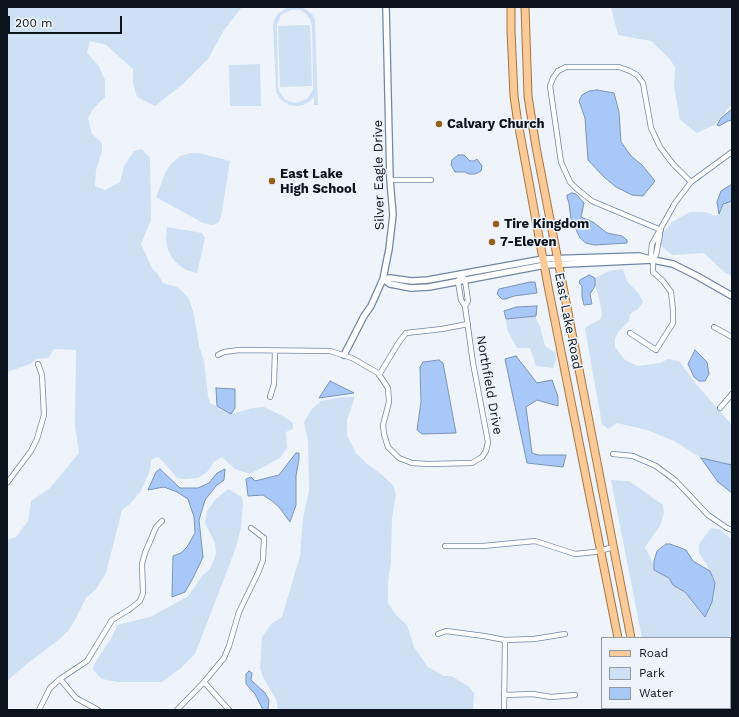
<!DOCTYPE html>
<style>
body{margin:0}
#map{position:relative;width:739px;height:717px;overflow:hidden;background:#eff4fa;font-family:"Work Sans",sans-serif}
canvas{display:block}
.frame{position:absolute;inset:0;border:8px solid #0b131d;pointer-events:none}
.legend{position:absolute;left:601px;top:637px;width:130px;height:72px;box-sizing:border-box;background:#eff4fa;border:1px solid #949aa2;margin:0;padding:5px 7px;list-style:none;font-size:12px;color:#0b131d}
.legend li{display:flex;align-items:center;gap:8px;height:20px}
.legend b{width:20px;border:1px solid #949aa2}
.scale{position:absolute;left:8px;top:16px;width:114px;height:18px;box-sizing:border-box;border:2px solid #0b131d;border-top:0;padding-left:5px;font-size:12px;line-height:14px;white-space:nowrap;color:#0b131d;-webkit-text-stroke:3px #eff4fa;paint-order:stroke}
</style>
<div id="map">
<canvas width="739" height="717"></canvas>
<div class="frame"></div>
<ul class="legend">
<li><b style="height:5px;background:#facb99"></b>Road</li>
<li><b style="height:11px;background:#cfdff4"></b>Park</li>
<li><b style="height:11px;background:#a8c9f7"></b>Water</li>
</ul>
<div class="scale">200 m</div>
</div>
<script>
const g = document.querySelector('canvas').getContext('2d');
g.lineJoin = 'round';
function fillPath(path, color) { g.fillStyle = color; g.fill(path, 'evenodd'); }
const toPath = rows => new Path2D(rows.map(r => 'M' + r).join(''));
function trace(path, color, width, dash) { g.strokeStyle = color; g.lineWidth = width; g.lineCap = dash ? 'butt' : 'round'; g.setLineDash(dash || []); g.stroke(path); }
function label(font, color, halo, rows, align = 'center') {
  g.font = font + ' "Work Sans",sans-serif'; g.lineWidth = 3; g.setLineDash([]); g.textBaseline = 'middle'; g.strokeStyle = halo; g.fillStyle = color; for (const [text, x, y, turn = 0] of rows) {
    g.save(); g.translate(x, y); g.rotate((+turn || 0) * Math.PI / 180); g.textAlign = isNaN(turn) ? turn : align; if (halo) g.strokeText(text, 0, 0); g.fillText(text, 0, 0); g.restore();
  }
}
fillPath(toPath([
 [7,7,242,7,224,30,208,59,183,84,155,106,137,97,133,83,133,69,106,45,90,41,87,53,99,66,105,80,105,97,93,109,88,118,92,134,102,143,102,151,96,170,95,186,105,190,120,182,124,166,134,151,142,149,150,158,151,220,141,244,153,270,157,273,163,283,177,287,188,297,194,314,199,346,204,361,208,396,210,403,231,414,253,408,264,407,285,417,293,423,293,429,286,432,287,448,280,458,250,474,235,469,222,457,214,462,208,471,198,478,185,479,177,478,162,460,157,457,151,460,150,470,141,491,131,503,122,510,106,573,96,589,86,598,75,620,68,631,57,641,28,663,7,681,7,540,16,537,28,521,31,501,50,488,79,453,75,426,76,350,54,349,48,358,37,359,30,364,7,372],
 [288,7,304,8,312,14,315,20,318,105,314,105,314,97,309,102,303,105,297,106,290,105,281,100,276,92,273,25,275,18,279,13],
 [291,10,300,10,305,13,310,19,312,27,313,90,307,99,296,103,288,101,284,98,279,91,278,85,277,25,281,15],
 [611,7,732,7,732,106,730,106,714,125,697,133,680,120,674,87,675,67,669,58,651,41,618,35],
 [310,25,312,86,280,87,278,26],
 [260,64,261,106,230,106,229,65],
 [191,153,199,153,230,161,221,217,218,223,212,225,203,223,156,197,166,171,171,164,180,156],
 [732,201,732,276,724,272,704,253,672,255,660,245,662,234,672,222,690,212,705,212,716,216,718,214,723,204],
 [167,227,202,233,205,238,197,273,186,270,179,265,172,258,168,250,166,240],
 [623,269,627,281,639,294,643,302,638,309,630,314,629,321,619,331,615,338,615,347,625,360,638,366,660,363,668,359,679,361,696,384,732,425,732,465,701,458,674,441,647,430,617,423,608,429,602,424,585,329,589,325,600,320,602,314,599,298,595,285,595,278,609,271],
 [536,316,536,319,540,326,545,346,556,353,556,360,553,368,536,366,530,348,517,348,507,330,506,319],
 [342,397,355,397,347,420,347,435,356,453,367,464,381,474,393,485,396,494,392,518,391,561,388,582,388,603,396,615,407,625,414,647,428,667,444,676,451,676,468,686,474,693,473,710,278,710,276,699,264,679,260,668,262,637,271,624,282,617,300,556,303,518,309,491,308,441,304,422,312,409,321,401],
 [611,480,629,481,663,505,664,513,660,526,645,547,654,565,654,570,669,578,673,585,685,592,695,603,701,614,715,583,707,565,699,553,699,544,711,528,720,529,732,540,732,677,730,678,730,638,642,638],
 [228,489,242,497,243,504,241,528,235,550,195,654,181,668,162,682,117,682,102,679,93,670,94,664,112,637,117,625,150,617,187,597,194,588,202,576,210,569,216,554,215,543,205,523,207,511,216,499]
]), '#cfdff4');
const water = toPath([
 [597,90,614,93,619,112,621,142,631,156,642,165,655,181,643,196,632,195,616,187,604,177,588,160,585,118,579,101,582,95,589,91,597,90],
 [732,109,732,120,728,121,719,126,717,125,721,118,732,109],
 [458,155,464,155,470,161,474,161,477,159,482,166,481,171,475,174,469,174,465,172,455,172,451,165,452,160,458,155],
 [732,184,732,201,723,204,719,214,717,202,721,191,732,184],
 [572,193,576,194,584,203,581,217,593,222,607,233,622,236,627,240,627,243,594,245,586,243,580,238,571,219,569,203,567,197,567,195,572,193],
 [589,275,595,278,595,286,590,294,592,304,584,305,582,296,582,286,579,283,580,280,589,275],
 [530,282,535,282,537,293,514,296,506,299,502,299,497,294,499,289,530,282],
 [537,306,536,316,506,319,504,311,516,307,537,306],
 [695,350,707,362,709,374,705,381,699,381,694,377,688,364,695,350],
 [516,356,537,383,552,380,558,397,558,406,537,400,526,407,532,453,538,455,566,455,563,467,527,463,505,359,516,356],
 [439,360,443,363,456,433,422,434,417,430,421,402,420,367,423,362,439,360],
 [330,381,354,393,319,398,330,381],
 [216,388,235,389,235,408,231,414,217,406,216,388],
 [296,453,299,453,299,459,296,476,296,505,290,522,279,507,272,501,263,495,248,496,246,479,251,477,255,481,279,475,296,453],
 [701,458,732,465,732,493,718,482,701,458],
 [160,469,180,488,198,488,209,483,217,473,225,469,224,480,216,486,205,500,199,520,203,557,193,578,185,592,172,597,173,556,181,553,187,547,195,533,194,517,188,499,177,492,164,487,148,490,156,472,160,469],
 [666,544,670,544,686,550,693,561,710,571,715,583,712,602,705,617,685,592,673,585,669,578,654,570,654,561,657,551,666,544],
 [249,671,252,673,251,680,265,693,269,700,268,710,263,710,255,694,246,684,246,674,249,671]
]);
fillPath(water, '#a8c9f7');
trace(water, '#7992b6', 1);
const minor = toPath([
 [390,180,431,180],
 [661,230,592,201,577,189,570,182,561,162,550,86,553,78,558,71,566,67,619,67,630,71,637,75,643,83,651,128,660,147,673,164,691,182],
 [653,260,656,255,660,234],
 [459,279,458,282,461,300,465,306],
 [714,327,732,337],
 [630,333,656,350,673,323,673,310,671,292,663,281,653,272,653,260,651,255,652,244,675,203,691,182,732,152],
 [218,355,224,352,239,350,330,351,352,358,378,373,388,388,389,402,383,425,384,434,388,447,399,458,412,463,428,464,472,463,482,457,486,451,488,442,473,363,465,306,468,301,465,280,461,274],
 [379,375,399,342,406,333,442,329,468,324],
 [270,397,274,384,275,351],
 [720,408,732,394],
 [613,454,633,456,656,466,676,481,708,515,727,528,732,530],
 [7,483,31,451,37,439,44,415,42,375,38,364],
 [445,546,483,546,535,541,575,554,595,552,614,547],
 [438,634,446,631,484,636,505,640,534,639,565,634],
 [60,679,76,698,98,710],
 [204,682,229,710],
 [504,695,533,694,551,697,575,695],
 [39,710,50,688,60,679,87,661,112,620,130,609,140,601,143,593,142,564,145,553,156,527,162,521],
 [177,710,204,682,224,658,229,646,239,612,258,573,263,560,264,538,251,528],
 [504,710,505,640]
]);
const tertiary = toPath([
 [383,279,390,284,411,288,429,287,545,265,653,260,673,264,697,276,732,296],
 [383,279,390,278,412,281,428,280,543,259,639,256,650,259],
 [344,355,364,316,371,306,383,279,389,249,393,215,390,180,386,7]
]);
const primary = toPath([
 [511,7,511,31,514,96,517,117,548,286,618,638],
 [525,7,528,96,536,147,631,638],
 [630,708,630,710],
 [644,708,644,710]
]);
trace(minor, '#7186a2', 6);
trace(tertiary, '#7186a2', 8);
trace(primary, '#a47441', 9);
trace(minor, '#fff', 4.5);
trace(tertiary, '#fff', 5.5);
trace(primary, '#facb99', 7);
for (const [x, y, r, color] of [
 [439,124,4,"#985f1b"],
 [272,181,4,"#985f1b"],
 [496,224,4,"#985f1b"],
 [492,242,4,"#985f1b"]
]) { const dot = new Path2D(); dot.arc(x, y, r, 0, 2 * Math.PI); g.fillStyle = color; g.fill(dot); trace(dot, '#eff4fa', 1.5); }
label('bold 13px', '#0b131d', '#eff4fa', [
 ["Calvary Church",447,124],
 ["East Lake",280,174],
 ["High School",280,189],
 ["Tire Kingdom",504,224],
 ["7-Eleven",500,242]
], 'left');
label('13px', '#0b131d', '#eff4fa', [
 ["Silver Eagle Drive",379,175,-91],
 ["East Lake Road",568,321,79],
 ["Northfield Drive",489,385,80]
]);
</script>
